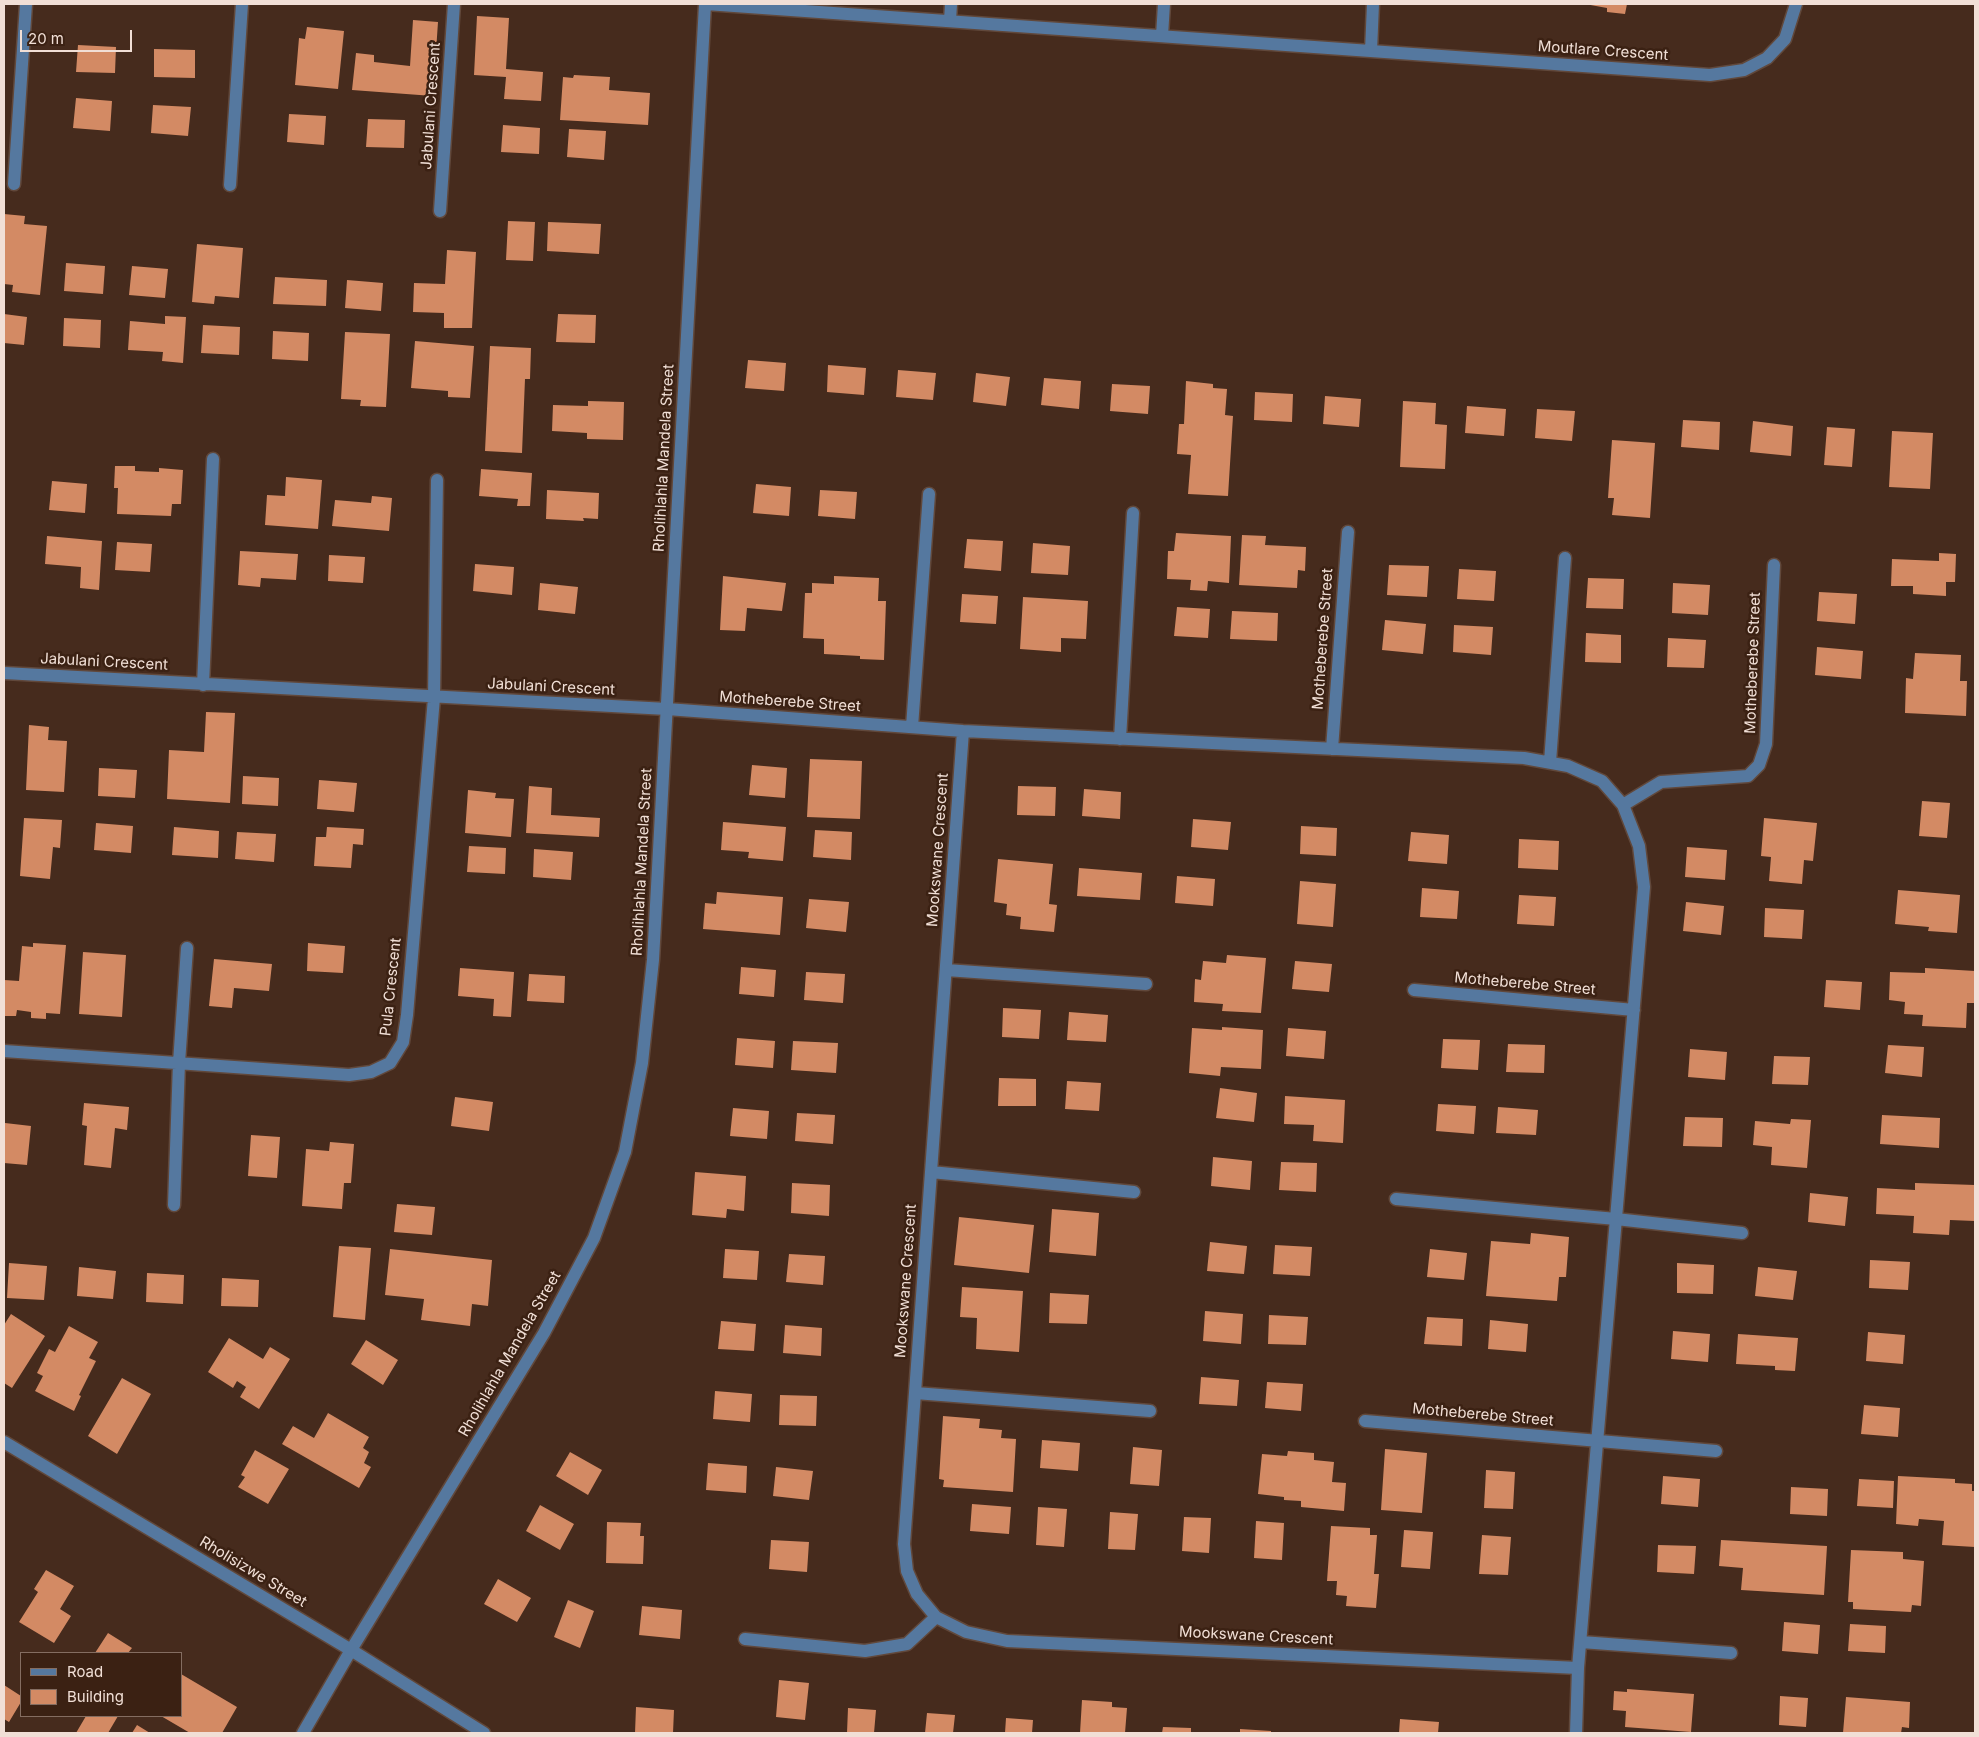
<!DOCTYPE html>
<style>
body{margin:0}
#map{position:relative;width:1979px;height:1737px;overflow:hidden;background:#462b1d;font-family:Inter,sans-serif}
canvas{display:block}
.frame{position:absolute;inset:0;border:5px solid #f1dfd6;pointer-events:none}
.legend{position:absolute;left:20px;top:1652px;width:162px;height:65px;box-sizing:border-box;background:#3b2113;border:1px solid #846d61;margin:0;padding:6px 9px;list-style:none;font-size:15px;color:#f1dfd6}
.legend li{display:flex;align-items:center;gap:10px;height:25px}
.legend b{width:25px;border:1px solid #846d61}
.scale{position:absolute;left:20px;top:30px;width:112px;height:22px;box-sizing:border-box;border:2px solid #f1dfd6;border-top:0;padding-left:6px;font-size:15px;line-height:18px;white-space:nowrap;color:#f1dfd6;-webkit-text-stroke:4px #3b2113;paint-order:stroke}
</style>
<div id="map">
<canvas width="1979" height="1737"></canvas>
<div class="frame"></div>
<ul class="legend">
<li><b style="height:6px;background:#55789f"></b>Road</li>
<li><b style="height:14px;background:#d38a64"></b>Building</li>
</ul>
<div class="scale">20 m</div>
</div>
<script>
const g = document.querySelector('canvas').getContext('2d');
g.lineJoin = 'round';
function fillPath(path, color) { g.fillStyle = color; g.fill(path, 'evenodd'); }
const toPath = rows => new Path2D(rows.map(r => 'M' + r).join(''));
function trace(path, color, width, dash) { g.strokeStyle = color; g.lineWidth = width; g.lineCap = dash ? 'butt' : 'round'; g.setLineDash(dash || []); g.stroke(path); }
function label(font, color, halo, rows, align = 'center') {
  g.font = font + ' Inter,sans-serif'; g.lineWidth = 5; g.setLineDash([]); g.textBaseline = 'middle'; g.strokeStyle = halo; g.fillStyle = color; for (const [text, x, y, turn = 0] of rows) {
    g.save(); g.translate(x, y); g.rotate((+turn || 0) * Math.PI / 180); g.textAlign = isNaN(turn) ? turn : align; if (halo) g.strokeText(text, 0, 0); g.fillText(text, 0, 0); g.restore();
  }
}
fillPath(toPath([
 [1585,4,1627,4,1625,14,1607,12,1607,8],
 [477,16,509,18,506,69,543,72,541,101,504,99,506,77,474,75],
 [413,20,438,22,433,96,352,90,356,53,374,55,374,62,410,66],
 [307,27,344,31,338,89,295,85,299,38,305,39],
 [78,45,116,47,115,73,76,72],
 [154,49,195,50,195,78,154,77],
 [574,75,610,77,609,90,650,93,648,125,560,120,563,77,573,78],
 [76,98,112,101,110,131,73,128],
 [153,105,191,107,188,136,151,133],
 [289,114,326,116,324,145,287,142],
 [368,119,405,120,404,148,366,147],
 [503,125,540,128,539,154,501,152],
 [569,129,606,131,604,160,567,157],
 [4,214,25,216,24,224,47,226,40,295,12,292,13,285,4,284],
 [508,221,535,222,533,261,506,260],
 [548,222,601,224,599,254,547,251],
 [197,244,243,248,239,298,215,296,214,304,192,302],
 [447,250,476,252,472,328,444,328,444,313,413,312,414,283,445,284],
 [66,263,105,266,103,294,64,291],
 [132,266,168,269,165,298,129,295],
 [275,277,327,280,326,306,273,304],
 [347,280,383,283,381,311,345,308],
 [4,314,27,317,24,345,4,343],
 [558,314,596,315,595,343,556,342],
 [165,316,186,317,183,363,162,361,163,352,128,350,130,321,165,324],
 [64,318,101,320,100,348,63,346],
 [203,325,240,327,239,355,201,353],
 [273,331,309,333,308,361,272,359],
 [345,332,390,334,386,407,360,406,361,400,341,399],
 [415,341,474,346,470,398,448,397,448,391,411,388],
 [490,346,531,348,530,379,525,379,522,453,485,451],
 [748,360,786,363,784,391,745,388],
 [828,365,866,368,864,395,827,392],
 [898,370,936,373,933,400,896,397],
 [976,373,1010,377,1006,406,973,402],
 [1044,378,1081,381,1079,409,1041,405],
 [1186,381,1213,384,1213,388,1227,389,1225,415,1233,416,1228,496,1188,494,1191,455,1177,454,1179,424,1184,424],
 [1112,384,1150,386,1148,414,1110,411],
 [1255,392,1293,394,1292,422,1254,420],
 [1325,396,1361,399,1359,427,1323,424],
 [588,401,624,402,623,440,587,439,587,433,552,431,553,405,588,406],
 [1403,401,1436,403,1435,424,1447,425,1445,469,1400,467],
 [1467,406,1506,409,1504,436,1465,433],
 [1537,409,1575,411,1572,441,1535,438],
 [1683,420,1720,422,1719,450,1681,447],
 [1753,421,1793,426,1791,456,1750,452],
 [1827,427,1855,429,1852,467,1824,465],
 [1892,431,1933,433,1930,489,1889,487],
 [1612,440,1655,443,1650,518,1612,515,1614,498,1608,498],
 [115,466,135,466,135,471,159,472,159,468,183,470,181,504,172,504,171,516,117,514,118,488,114,488],
 [481,469,532,473,530,506,517,506,518,499,479,496],
 [286,477,322,480,318,529,265,525,267,495,285,496],
 [52,481,87,484,85,513,49,510],
 [756,484,791,487,789,516,753,513],
 [547,490,599,493,598,519,583,518,584,521,546,519],
 [820,490,857,492,855,519,818,516],
 [372,496,392,498,389,531,332,526,335,500,371,503],
 [1176,533,1231,536,1229,583,1208,581,1207,591,1190,590,1191,580,1167,579,1168,551,1174,551],
 [1242,535,1266,536,1265,545,1306,547,1305,571,1298,570,1297,588,1239,585],
 [47,536,102,541,99,590,80,588,81,567,45,564],
 [967,539,1003,541,1001,571,964,568],
 [117,542,152,544,150,572,115,570],
 [1033,543,1070,546,1068,575,1031,573],
 [240,551,298,554,296,580,261,578,260,587,238,585],
 [1939,553,1956,554,1955,582,1946,582,1946,596,1913,594,1913,586,1891,586,1892,559,1939,561],
 [329,555,365,557,363,583,328,581],
 [475,564,514,567,512,595,473,591],
 [1389,565,1429,566,1427,597,1387,595],
 [1459,569,1496,571,1494,601,1457,599],
 [723,576,786,583,782,611,747,608,745,631,720,630],
 [834,576,879,578,878,601,886,601,884,660,860,659,860,656,824,654,824,639,803,638,805,593,812,593,812,583,834,584],
 [1588,578,1624,579,1623,609,1586,608],
 [540,583,578,587,575,614,538,610],
 [1673,583,1710,585,1708,615,1672,613],
 [1819,592,1857,594,1855,624,1817,621],
 [962,594,998,596,996,624,960,622],
 [1023,597,1088,601,1086,639,1061,638,1061,652,1020,649],
 [1177,607,1210,609,1208,638,1174,636],
 [1232,611,1278,613,1277,641,1230,639],
 [1385,620,1426,624,1423,654,1382,650],
 [1454,625,1493,627,1491,655,1453,652],
 [1586,633,1621,635,1621,663,1585,662],
 [1668,638,1706,640,1704,668,1667,667],
 [1817,647,1863,651,1861,679,1815,675],
 [1915,653,1961,655,1960,681,1967,681,1966,716,1905,713,1906,678,1913,679],
 [206,712,235,713,230,803,167,799,169,750,204,752],
 [29,725,49,727,48,740,67,741,64,792,26,790],
 [810,759,862,761,860,819,807,817],
 [752,765,787,768,785,798,749,795],
 [99,768,137,770,135,798,98,796],
 [243,776,279,778,278,806,242,804],
 [319,780,357,783,354,812,317,809],
 [529,786,552,788,551,815,600,818,599,837,526,833],
 [1018,786,1056,787,1055,816,1017,815],
 [1084,789,1121,792,1120,819,1082,816],
 [468,790,496,793,495,798,514,799,511,837,465,833],
 [1922,801,1950,803,1947,838,1919,836],
 [24,818,62,820,60,848,53,847,50,879,20,876],
 [1764,818,1817,823,1813,861,1804,860,1802,884,1769,881,1771,857,1761,856],
 [1193,819,1231,822,1228,850,1191,847],
 [723,822,786,827,783,861,748,858,749,852,721,850],
 [96,823,133,826,131,853,94,850],
 [1301,826,1337,828,1336,856,1300,854],
 [174,827,219,831,218,858,172,855],
 [327,827,364,829,363,845,353,844,351,868,314,866,316,837,326,837],
 [815,830,852,832,851,860,813,857],
 [237,832,276,834,274,862,235,859],
 [1411,832,1449,835,1447,864,1408,861],
 [1519,839,1559,841,1558,870,1518,868],
 [469,846,506,848,505,874,467,872],
 [1687,847,1727,850,1725,880,1685,877],
 [534,849,573,852,571,880,533,877],
 [998,859,1053,864,1049,904,1057,905,1054,932,1020,929,1021,917,1006,915,1007,904,994,902],
 [1079,868,1142,873,1140,900,1077,896],
 [1177,876,1215,879,1213,906,1175,903],
 [1300,881,1336,884,1333,927,1297,924],
 [1422,888,1459,891,1457,919,1420,917],
 [1898,890,1960,895,1957,933,1928,931,1929,927,1895,924],
 [717,892,783,897,780,935,703,929,705,903,716,904],
 [1519,895,1556,897,1554,926,1517,924],
 [809,899,849,902,846,932,806,928],
 [1686,902,1724,906,1721,935,1683,931],
 [1765,908,1804,910,1802,939,1764,937],
 [33,943,66,945,60,1014,46,1013,46,1019,31,1018,31,1012,17,1010,16,1016,4,1016,4,980,19,981,22,946,33,947],
 [308,943,345,946,343,973,307,971],
 [83,952,126,955,122,1017,79,1014],
 [1227,955,1266,958,1261,1013,1222,1011,1223,1004,1194,1002,1195,979,1201,980,1203,961,1226,963],
 [214,959,272,964,269,991,234,988,232,1008,209,1006],
 [1295,961,1332,964,1329,992,1292,989],
 [741,967,776,970,774,997,739,994],
 [460,968,514,972,511,1017,493,1016,494,999,458,996],
 [1925,968,1975,971,1975,1003,1967,1003,1966,1028,1922,1026,1923,1015,1904,1014,1905,1002,1889,1000,1890,972,1925,973],
 [806,972,845,974,843,1003,804,1000],
 [529,974,565,976,564,1003,527,1001],
 [1826,980,1862,982,1860,1010,1824,1007],
 [1003,1008,1041,1010,1039,1039,1002,1037],
 [1069,1012,1108,1015,1106,1042,1067,1040],
 [1222,1027,1263,1030,1261,1069,1221,1067,1220,1076,1189,1073,1192,1028,1222,1030],
 [1288,1028,1326,1031,1324,1059,1286,1056],
 [737,1038,775,1041,773,1068,735,1065],
 [1443,1039,1480,1040,1478,1070,1441,1068],
 [793,1041,838,1043,836,1073,791,1070],
 [1508,1044,1545,1045,1544,1073,1506,1072],
 [1888,1045,1924,1047,1922,1077,1885,1073],
 [1690,1049,1727,1052,1725,1080,1688,1077],
 [1774,1056,1810,1057,1808,1085,1772,1084],
 [999,1078,1036,1079,1036,1106,998,1106],
 [1067,1081,1101,1083,1099,1111,1065,1109],
 [1220,1088,1257,1093,1254,1122,1216,1118],
 [1285,1096,1345,1100,1343,1143,1313,1141,1314,1125,1284,1124],
 [455,1097,493,1102,489,1131,451,1126],
 [84,1103,129,1107,127,1130,115,1128,111,1168,84,1165,87,1126,82,1125],
 [1438,1104,1476,1106,1474,1134,1436,1131],
 [1498,1107,1538,1110,1536,1135,1496,1133],
 [733,1108,769,1111,767,1139,730,1136],
 [797,1113,835,1115,833,1144,795,1141],
 [1882,1115,1940,1118,1939,1148,1880,1144],
 [1685,1117,1723,1118,1722,1147,1683,1146],
 [1791,1119,1811,1120,1807,1168,1771,1165,1772,1147,1753,1145,1755,1121,1790,1124],
 [5,1123,31,1126,27,1165,4,1163],
 [251,1135,280,1137,277,1178,248,1176],
 [330,1142,354,1144,351,1183,344,1183,342,1209,302,1206,306,1149,329,1151],
 [1213,1157,1252,1161,1250,1190,1211,1186],
 [1281,1162,1317,1163,1316,1192,1279,1190],
 [695,1172,746,1176,744,1211,727,1209,726,1218,692,1215],
 [792,1183,830,1185,829,1216,791,1213],
 [1915,1183,1975,1185,1975,1221,1950,1220,1949,1235,1913,1233,1914,1216,1876,1214,1877,1188,1915,1190],
 [1810,1193,1848,1197,1845,1226,1808,1222],
 [397,1204,435,1207,432,1235,394,1232],
 [1052,1209,1099,1213,1096,1256,1049,1252],
 [959,1217,1034,1225,1029,1273,954,1265],
 [1531,1233,1569,1237,1566,1277,1559,1277,1557,1301,1486,1296,1491,1241,1530,1244],
 [1210,1242,1247,1246,1244,1274,1207,1271],
 [1275,1245,1312,1247,1310,1276,1273,1274],
 [339,1246,371,1248,365,1320,333,1317],
 [390,1249,492,1260,488,1306,472,1304,470,1326,421,1320,424,1299,385,1295],
 [725,1249,759,1251,757,1280,723,1278],
 [1430,1249,1467,1253,1464,1280,1427,1277],
 [789,1254,825,1256,823,1285,786,1282],
 [1870,1260,1910,1262,1908,1290,1869,1288],
 [9,1263,47,1266,44,1300,7,1298],
 [1677,1263,1714,1265,1713,1294,1677,1293],
 [79,1267,116,1271,113,1299,77,1296],
 [1758,1267,1797,1271,1793,1300,1755,1296],
 [147,1273,184,1275,183,1304,146,1302],
 [222,1278,259,1280,258,1307,221,1306],
 [962,1287,1023,1291,1019,1352,976,1349,977,1318,960,1317],
 [1050,1293,1089,1295,1087,1324,1049,1323],
 [1205,1311,1243,1314,1241,1344,1203,1341],
 [11,1314,45,1336,12,1388,4,1383,4,1325],
 [1269,1315,1308,1317,1306,1345,1268,1344],
 [1427,1317,1463,1319,1462,1346,1424,1344],
 [1490,1320,1528,1324,1526,1352,1488,1349],
 [721,1321,756,1324,754,1351,718,1349],
 [785,1325,822,1328,821,1356,783,1353],
 [69,1326,98,1342,89,1358,96,1361,79,1395,81,1396,74,1411,35,1391,43,1376,37,1373,49,1349,55,1352],
 [1673,1331,1710,1334,1708,1362,1671,1359],
 [1868,1332,1905,1335,1903,1364,1866,1361],
 [1738,1334,1798,1338,1795,1371,1775,1370,1775,1366,1736,1364],
 [229,1338,263,1359,270,1347,290,1359,259,1409,240,1397,246,1387,237,1381,233,1388,208,1372],
 [366,1340,398,1360,383,1385,351,1364],
 [1201,1377,1239,1380,1237,1406,1199,1404],
 [122,1378,151,1394,117,1454,88,1436],
 [1267,1382,1303,1384,1301,1411,1265,1408],
 [715,1391,752,1394,750,1422,713,1419],
 [780,1395,817,1396,816,1426,779,1425],
 [1864,1405,1900,1408,1898,1437,1861,1434],
 [328,1413,369,1437,363,1448,369,1452,364,1463,371,1467,359,1488,282,1444,293,1426,314,1438],
 [943,1416,980,1419,979,1428,1002,1430,1001,1438,1016,1439,1013,1492,943,1487,944,1480,939,1479],
 [1042,1440,1080,1443,1078,1471,1040,1468],
 [1133,1447,1162,1450,1159,1486,1130,1484],
 [1385,1449,1427,1453,1422,1513,1381,1510],
 [255,1450,289,1469,268,1504,238,1487,245,1477,241,1475],
 [1288,1451,1314,1453,1314,1460,1334,1462,1332,1482,1346,1483,1344,1511,1301,1507,1301,1501,1284,1500,1284,1497,1258,1494,1262,1454,1287,1456],
 [570,1452,602,1470,588,1495,556,1476],
 [708,1463,747,1466,746,1493,706,1490],
 [776,1467,813,1471,809,1500,773,1496],
 [1486,1470,1515,1472,1513,1509,1484,1508],
 [1663,1476,1700,1479,1698,1507,1661,1504],
 [1898,1476,1955,1479,1955,1483,1972,1484,1972,1491,1975,1491,1975,1547,1942,1545,1944,1521,1919,1519,1918,1526,1896,1524],
 [1859,1479,1894,1481,1893,1508,1857,1506],
 [1791,1487,1828,1489,1827,1516,1790,1514],
 [972,1504,1011,1507,1009,1534,970,1531],
 [540,1505,574,1524,560,1550,526,1531],
 [1038,1507,1067,1509,1064,1547,1036,1545],
 [1110,1512,1138,1514,1135,1550,1108,1549],
 [1184,1517,1211,1518,1209,1553,1182,1551],
 [1256,1521,1284,1523,1282,1560,1254,1558],
 [607,1522,641,1523,640,1536,644,1536,643,1564,606,1563],
 [1331,1526,1370,1528,1370,1535,1377,1535,1374,1574,1379,1574,1376,1608,1346,1606,1347,1596,1336,1595,1337,1581,1327,1581],
 [1404,1530,1433,1532,1430,1569,1401,1567],
 [1482,1535,1511,1537,1508,1575,1479,1574],
 [771,1540,809,1542,807,1572,769,1569],
 [1721,1540,1827,1546,1824,1595,1741,1590,1743,1568,1719,1566],
 [1658,1545,1696,1546,1694,1574,1657,1572],
 [1851,1550,1903,1552,1903,1559,1924,1561,1921,1606,1912,1605,1911,1612,1853,1609,1853,1602,1848,1602],
 [46,1570,74,1586,60,1609,71,1616,54,1643,19,1622,38,1592,34,1589],
 [498,1579,531,1598,517,1622,484,1604],
 [568,1600,594,1611,580,1648,554,1637],
 [642,1606,682,1610,680,1639,639,1635],
 [1784,1622,1820,1625,1818,1654,1782,1651],
 [1850,1624,1886,1626,1885,1653,1848,1651],
 [108,1633,132,1648,128,1653,95,1653],
 [181,1674,237,1707,222,1733,190,1733,161,1716,181,1716],
 [779,1680,809,1683,805,1720,776,1717],
 [4,1685,21,1696,21,1702,9,1722,4,1719],
 [1627,1689,1694,1694,1691,1732,1625,1727,1626,1711,1613,1710,1614,1691,1627,1692],
 [1780,1696,1808,1698,1806,1727,1779,1725],
 [1846,1697,1910,1702,1909,1728,1902,1727,1901,1733,1843,1733],
 [1082,1700,1112,1702,1112,1707,1127,1708,1125,1733,1080,1733],
 [636,1707,674,1710,673,1733,635,1733],
 [848,1708,876,1710,874,1733,847,1733],
 [927,1713,955,1715,953,1733,925,1733],
 [86,1716,118,1716,108,1733,76,1733],
 [1006,1718,1033,1720,1032,1733,1005,1733],
 [1400,1719,1439,1722,1438,1733,1399,1733],
 [137,1725,150,1733,132,1733],
 [1163,1727,1191,1728,1191,1733,1162,1733],
 [1240,1729,1271,1731,1271,1733,1240,1733]
]), '#d38a64');
const minor = toPath([
 [706,4,1710,75,1744,70,1767,58,1785,39,1796,4],
 [950,21,951,4],
 [1162,36,1164,4],
 [1371,51,1373,4],
 [14,184,26,4],
 [230,185,242,4],
 [440,211,454,4],
 [4,673,667,709,963,731,1524,758,1568,766,1602,781,1623,805,1639,846,1644,887,1578,1668,1576,1733],
 [203,685,213,459],
 [912,727,929,494],
 [963,731,904,1544,907,1571,917,1594,936,1617,966,1632,1007,1641,1578,1668],
 [1120,739,1133,513],
 [1332,749,1348,532],
 [1550,762,1565,558],
 [1623,805,1661,782,1748,776,1759,765,1766,744,1774,565],
 [946,970,1146,984],
 [1414,990,1634,1010],
 [4,1051,349,1075,371,1072,390,1063,403,1042,407,1015,434,698,437,480],
 [931,1172,1134,1192],
 [1396,1199,1616,1219,1742,1233],
 [174,1205,179,1063,187,948],
 [915,1393,1150,1411],
 [1365,1421,1716,1451],
 [4,1442,351,1650,484,1733],
 [745,1639,865,1651,907,1644,936,1617],
 [1581,1642,1731,1653],
 [303,1733,351,1650,544,1333,594,1238,625,1152,642,1063,653,960,705,4]
]);
trace(minor, '#61483b', 15);
trace(minor, '#55789f', 12);
label('15px', '#f1dfd6', '#3b2113', [
 ["Moutlare Crescent",1603,51,4],
 ["Jabulani Crescent",431,106,-86],
 ["Rholihlahla Mandela Street",664,458,-87],
 ["Motheberebe Street",1323,639,-86],
 ["Jabulani Crescent",104,662,3],
 ["Motheberebe Street",1753,663,-88],
 ["Jabulani Crescent",551,687,3],
 ["Motheberebe Street",790,702,4],
 ["Mookswane Crescent",938,850,-86],
 ["Rholihlahla Mandela Street",642,862,-87],
 ["Motheberebe Street",1525,984,5],
 ["Pula Crescent",391,987,-84],
 ["Mookswane Crescent",906,1281,-86],
 ["Rholihlahla Mandela Street",510,1354,-60],
 ["Motheberebe Street",1483,1415,5],
 ["Rholisizwe Street",253,1572,31],
 ["Mookswane Crescent",1256,1636,3]
]);
</script>
